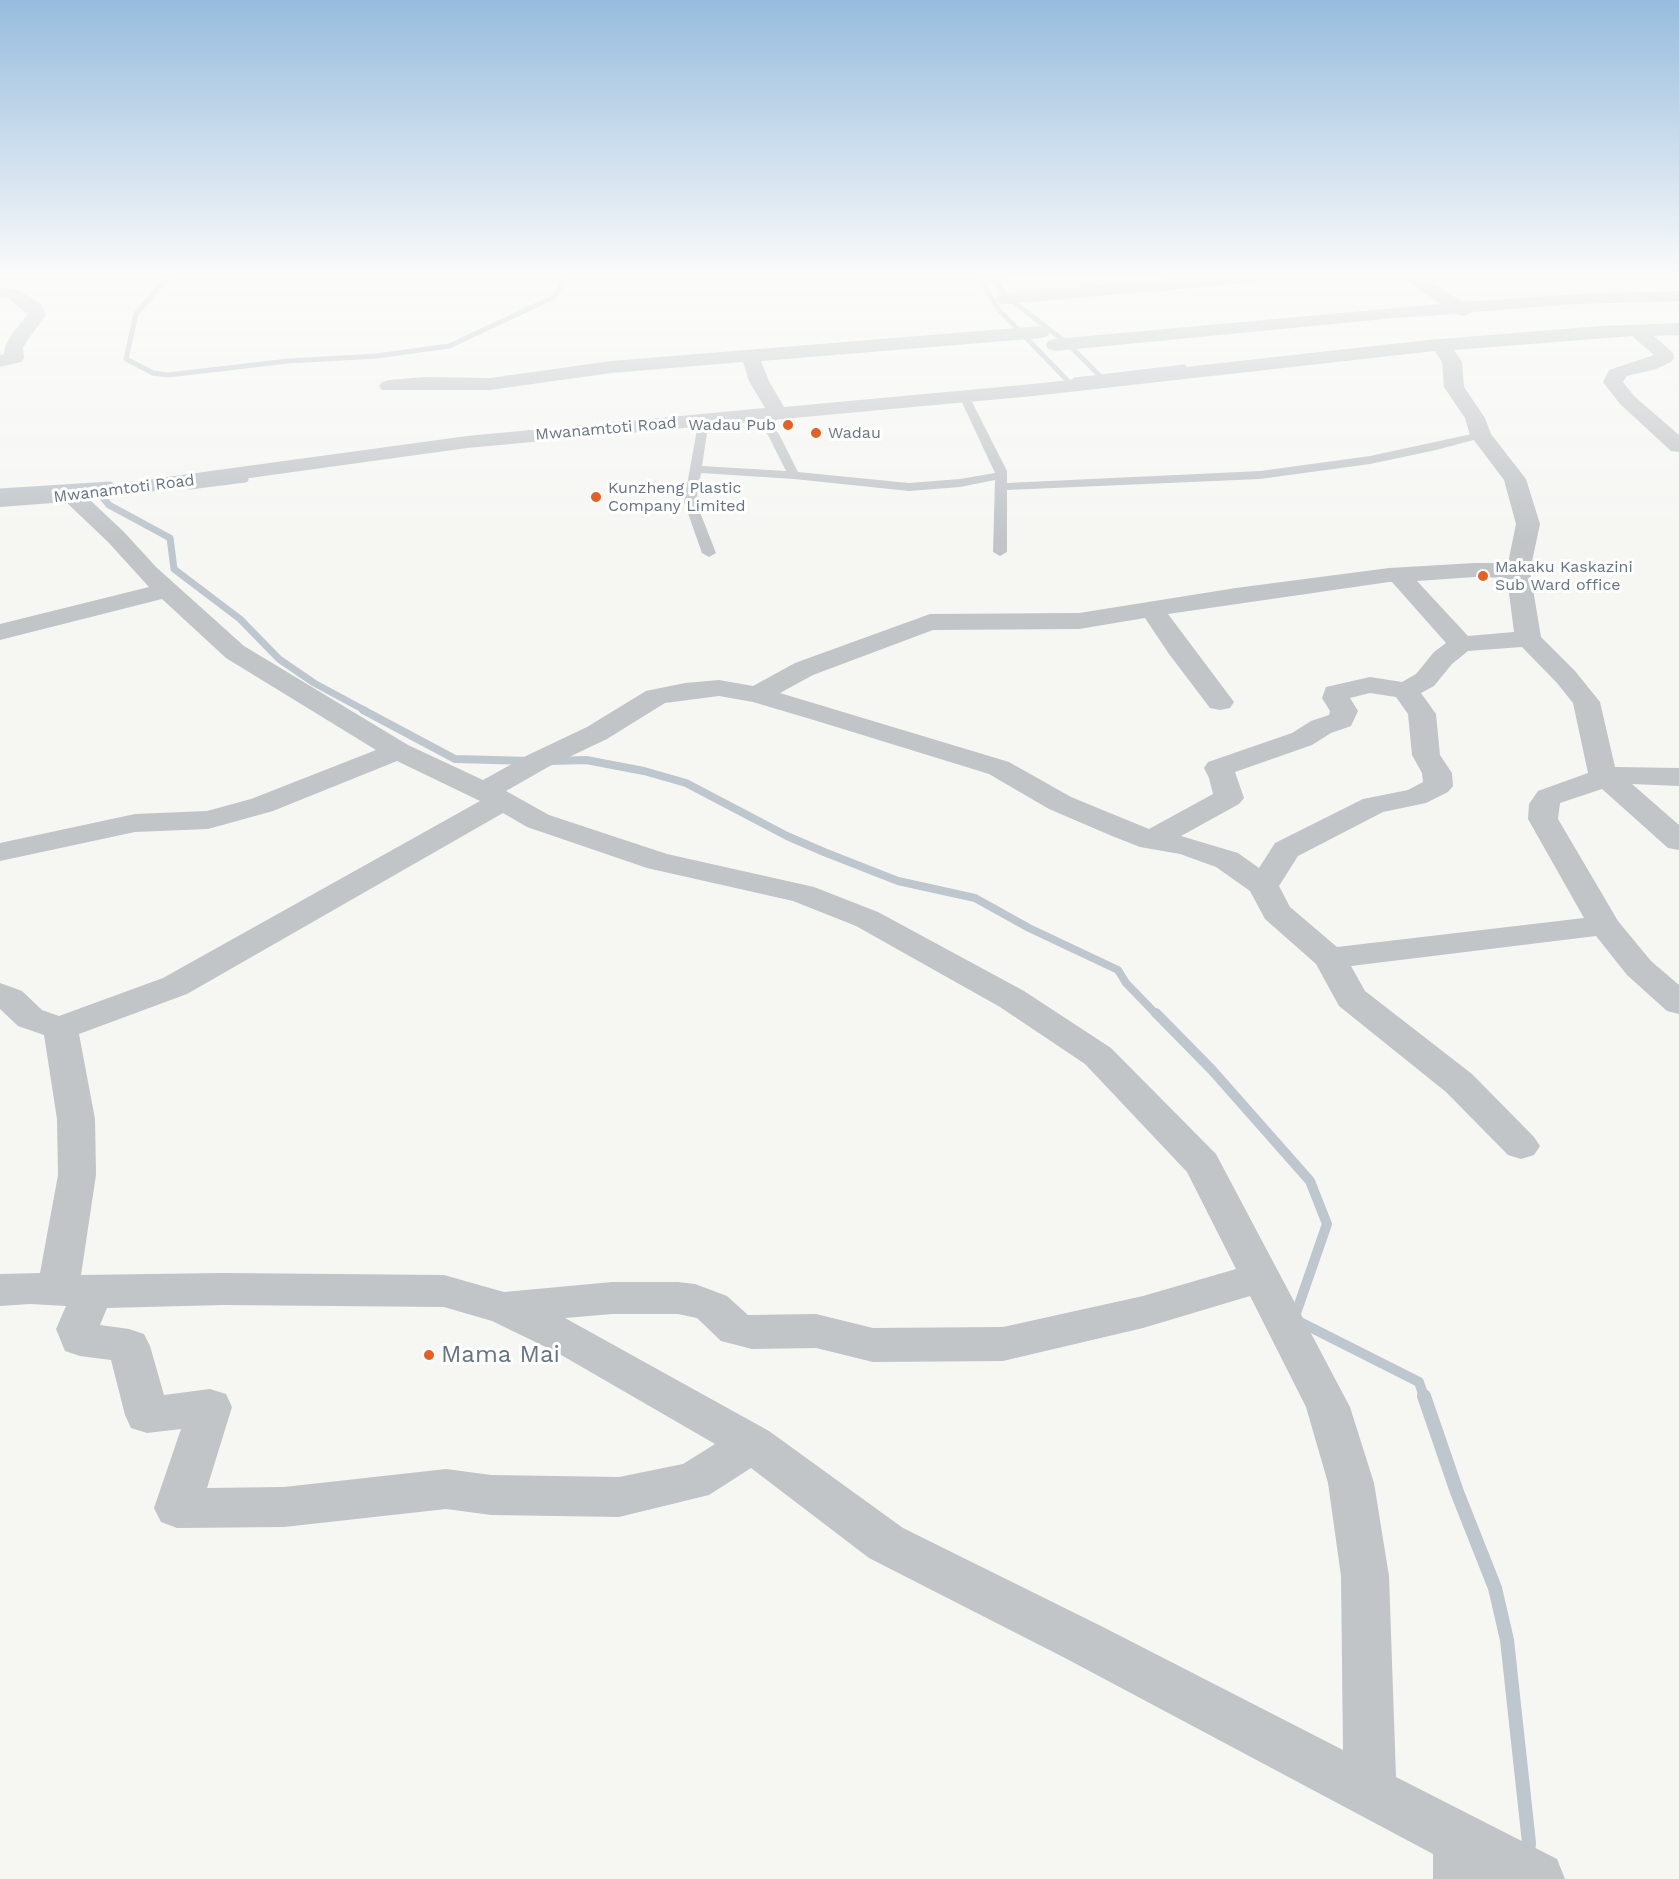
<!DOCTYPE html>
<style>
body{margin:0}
canvas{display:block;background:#f6f6f3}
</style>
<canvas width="1679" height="1879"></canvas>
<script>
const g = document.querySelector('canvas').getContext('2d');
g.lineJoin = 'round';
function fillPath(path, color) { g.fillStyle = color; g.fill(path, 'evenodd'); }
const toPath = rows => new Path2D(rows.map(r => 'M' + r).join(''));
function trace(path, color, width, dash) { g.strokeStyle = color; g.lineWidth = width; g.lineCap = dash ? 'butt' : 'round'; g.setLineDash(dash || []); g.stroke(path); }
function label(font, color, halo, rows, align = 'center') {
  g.font = font + ' "Work Sans",sans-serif'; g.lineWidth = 6; g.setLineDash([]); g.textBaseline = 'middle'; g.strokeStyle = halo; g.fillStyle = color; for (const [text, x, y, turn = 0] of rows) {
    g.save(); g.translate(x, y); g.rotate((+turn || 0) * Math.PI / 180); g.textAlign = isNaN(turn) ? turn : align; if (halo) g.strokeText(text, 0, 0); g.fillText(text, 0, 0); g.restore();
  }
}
fillPath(toPath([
 [1002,278,1229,278,1012,295]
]), '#e4e5e4');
trace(toPath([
 [167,278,136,314,126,359,153,373,168,375,288,361,377,356,449,346,554,297,565,278],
 [979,278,999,310,1068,381],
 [992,278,1010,299,1067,343,1100,376],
 [1075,380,1184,367]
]), '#bec7cd', 5);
trace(toPath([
 [190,486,245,479],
 [0,492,110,485],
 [102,496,109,505,170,538,174,569,240,619,279,659,314,683,366,711]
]), '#bec7cd', 7);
trace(toPath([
 [363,710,455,759,531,761],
 [551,761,586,760,644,771,686,783,787,836,824,852,898,881,975,898,1029,928,1118,970,1126,983,1157,1015]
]), '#bec7cd', 8);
trace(toPath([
 [1156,1013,1212,1070,1310,1181,1327,1224,1294,1319,1419,1382,1424,1397]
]), '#bec7cd', 10);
trace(toPath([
 [1424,1396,1457,1492,1495,1588,1507,1640,1529,1843,1526,1879]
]), '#bec7cd', 14);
fillPath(toPath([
 [964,393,969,396,1007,471,1007,483,1260,471,1370,456,1481,432,1487,435,1485,437,1436,450,1370,464,1260,479,1007,490,1007,552,1000,556,993,552,995,480,960,487,909,491,794,479,701,473,696,502,716,553,709,557,702,553,684,502,699,418,707,418,709,420,702,466,786,471,768,435,757,423,778,410,785,415,770,424,779,434,798,472,909,483,960,479,995,473,959,396,964,393]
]), '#c1c5c8');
fillPath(toPath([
 [1188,278,1259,278,1256,282,1250,283,1005,304,999,303,996,299,999,295,1005,294,1188,278],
 [1403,278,1424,278,1463,302,1577,294,1679,291,1679,301,1577,304,1472,312,1464,316,1456,314,1395,318,1055,351,1048,349,1046,345,1048,341,1055,339,1441,304,1403,278],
 [0,287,21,291,41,304,46,314,23,347,24,358,21,362,0,367,0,355,4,354,5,347,12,334,28,314,9,299,0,297,0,287],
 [1679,323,1679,335,1654,336,1673,353,1674,358,1671,362,1656,369,1627,376,1623,382,1634,396,1679,435,1679,452,1671,451,1620,404,1603,382,1609,370,1654,355,1632,336,1454,350,1462,362,1464,387,1485,418,1491,434,1526,479,1540,524,1530,571,1541,637,1575,671,1600,702,1615,767,1679,768,1679,786,1632,784,1679,825,1679,850,1668,848,1602,789,1560,803,1558,819,1618,921,1651,961,1679,985,1679,1014,1667,1011,1627,975,1596,936,1351,966,1365,991,1472,1074,1534,1137,1540,1146,1534,1155,1521,1159,1508,1155,1446,1092,1339,1006,1316,964,1265,919,1250,891,1216,867,1180,854,1140,847,1112,836,1049,809,989,774,817,721,753,702,719,696,665,703,607,739,548,767,506,791,549,815,667,854,814,887,878,912,1024,991,1111,1048,1216,1154,1350,1407,1374,1483,1389,1576,1396,1777,1557,1859,1565,1879,1433,1879,1433,1854,1065,1658,869,1558,751,1468,709,1495,619,1517,491,1515,446,1509,284,1527,177,1528,161,1522,154,1508,181,1429,147,1433,131,1428,125,1415,111,1360,80,1356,65,1351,56,1329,66,1306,30,1304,0,1306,0,1274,40,1273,58,1175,57,1119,44,1035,18,1026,0,1009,0,983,22,991,42,1010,59,1016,163,978,480,801,397,761,273,811,219,826,208,829,135,832,0,861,0,843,135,814,207,811,251,799,376,750,226,658,162,599,0,640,0,624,149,587,108,542,66,502,0,507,0,493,101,486,467,436,765,408,749,381,743,362,611,373,490,390,382,390,379,386,382,382,389,380,425,377,490,378,611,361,1041,326,1048,328,1050,332,1048,336,1041,338,761,361,769,381,784,407,1033,384,1428,340,1602,326,1679,323],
 [1435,351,1442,362,1444,387,1465,418,1470,435,1504,480,1516,524,1508,563,1475,563,1389,568,1236,588,1079,613,930,614,795,663,753,686,719,680,685,683,646,691,587,727,528,755,483,780,408,745,244,646,156,567,124,532,90,500,467,448,1033,396,1435,351],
 [1475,577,1507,578,1514,632,1468,636,1417,581,1475,577],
 [1389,582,1392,582,1446,643,1434,652,1416,674,1402,682,1370,677,1326,687,1322,698,1330,711,1329,715,1311,721,1292,733,1208,762,1204,768,1209,778,1213,794,1149,829,1071,797,1009,762,780,693,813,675,933,630,1079,629,1145,618,1169,654,1210,708,1220,710,1230,708,1234,702,1168,614,1389,582],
 [1522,647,1557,683,1573,703,1588,773,1538,791,1529,804,1528,819,1584,918,1337,947,1290,907,1279,886,1298,856,1383,812,1426,803,1448,792,1453,786,1452,773,1440,755,1436,714,1421,693,1434,686,1452,664,1468,651,1522,647],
 [1370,693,1396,697,1408,714,1412,755,1422,773,1423,782,1408,790,1363,799,1275,843,1259,868,1238,853,1181,836,1239,804,1244,798,1235,772,1312,745,1331,733,1351,726,1358,711,1350,698,1370,693],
 [503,813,527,827,647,868,793,901,856,926,1000,1007,1085,1064,1187,1172,1236,1269,1143,1296,1003,1327,873,1328,816,1314,748,1315,727,1296,695,1284,678,1282,612,1282,504,1292,444,1275,223,1273,81,1275,96,1175,95,1119,79,1034,187,994,503,813],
 [1250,1296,1306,1407,1328,1483,1341,1576,1343,1750,1101,1626,903,1528,769,1431,565,1318,612,1314,678,1314,697,1318,721,1341,752,1349,816,1348,873,1362,1003,1361,1143,1328,1250,1296],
 [223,1305,444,1307,492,1321,556,1352,715,1444,683,1464,619,1477,491,1475,446,1469,284,1487,207,1488,232,1407,226,1394,210,1389,164,1395,150,1346,144,1334,129,1329,100,1325,107,1308,223,1305]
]), '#c1c5c8');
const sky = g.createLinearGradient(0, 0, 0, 541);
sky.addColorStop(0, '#97bcdd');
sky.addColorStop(0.51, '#fbfbfa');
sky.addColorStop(1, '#fbfbfa00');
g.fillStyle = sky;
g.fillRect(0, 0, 1679, 541);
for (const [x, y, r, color] of [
 [788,425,6,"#e66023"],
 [816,433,6,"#e66023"],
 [596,497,6,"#e66023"],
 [1483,576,6,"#e66023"],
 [429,1355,6,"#e66023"]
]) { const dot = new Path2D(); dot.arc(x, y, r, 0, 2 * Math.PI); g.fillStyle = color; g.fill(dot); trace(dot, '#fff', 2); }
label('16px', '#657484', '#fff', [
 ["Wadau Pub",776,425,"right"],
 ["Wadau",828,433],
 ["Kunzheng Plastic",608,488],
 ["Company Limited",608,506],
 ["Makaku Kaskazini",1495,567],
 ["Sub Ward office",1495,585]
], 'left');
label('16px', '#657484', '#fff', [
 ["Mwanamtoti Road",606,429,-5],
 ["Mwanamtoti Road",124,489,-7]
]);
label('24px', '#657484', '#fff', [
 ["Mama Mai",441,1355]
], 'left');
</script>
